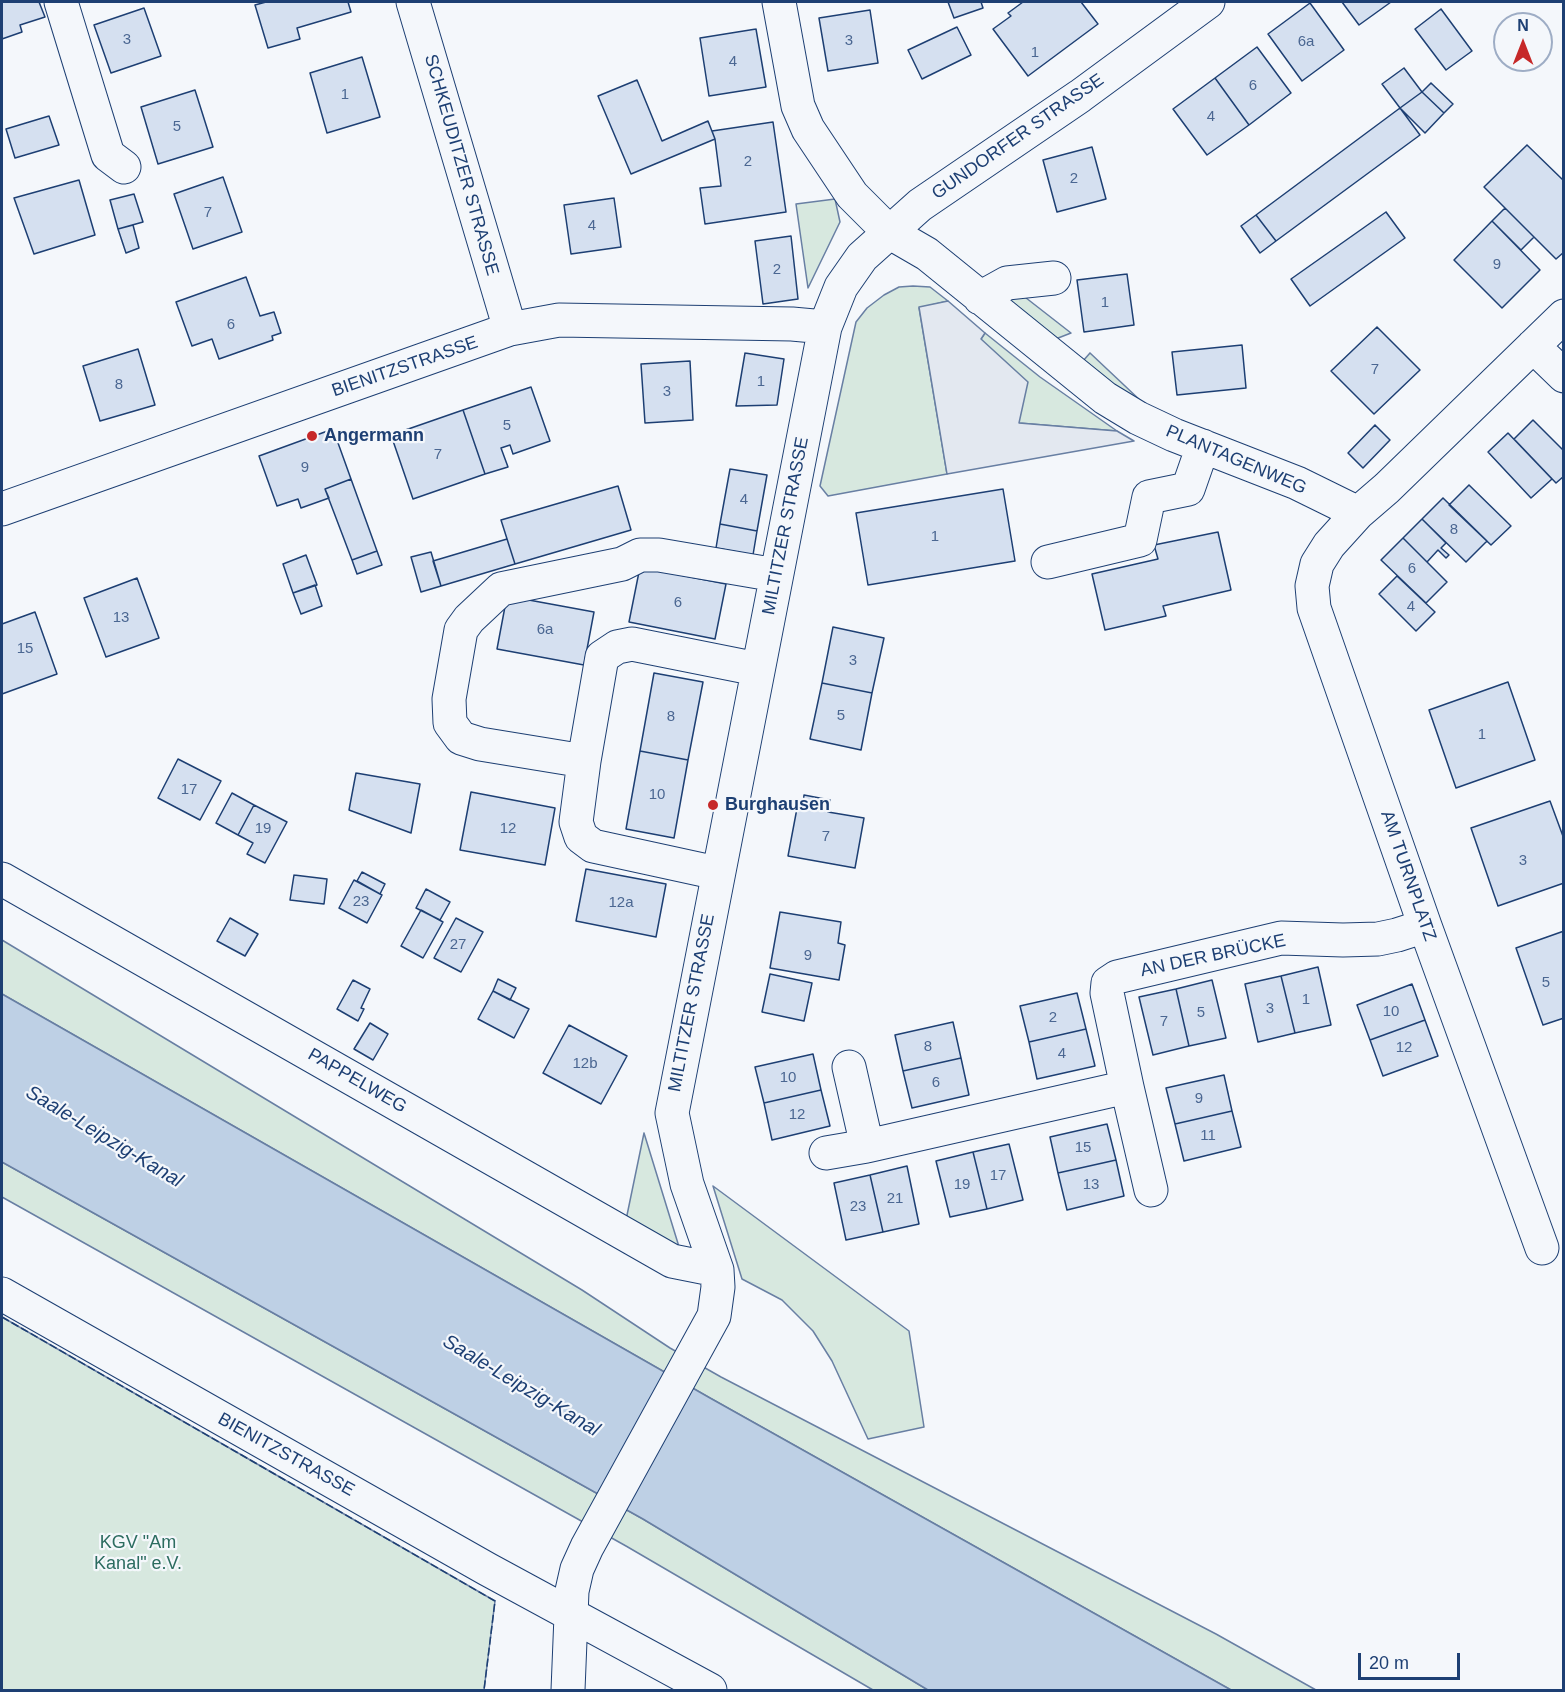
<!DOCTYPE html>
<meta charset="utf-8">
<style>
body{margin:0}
#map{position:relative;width:1565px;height:1692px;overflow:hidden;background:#f4f7fb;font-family:Helvetica,sans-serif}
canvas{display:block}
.frame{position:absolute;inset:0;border:3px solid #1d3f73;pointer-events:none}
.north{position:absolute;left:1493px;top:12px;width:60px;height:60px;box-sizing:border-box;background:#f4f7fb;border:2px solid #9eadc5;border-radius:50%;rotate:0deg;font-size:16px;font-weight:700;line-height:24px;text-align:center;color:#1d3f73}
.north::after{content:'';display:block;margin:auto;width:21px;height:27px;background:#c62828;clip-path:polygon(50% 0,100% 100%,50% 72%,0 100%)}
.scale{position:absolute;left:1358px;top:1653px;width:102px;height:27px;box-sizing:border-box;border:3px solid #1d3f73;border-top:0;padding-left:8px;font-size:18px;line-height:21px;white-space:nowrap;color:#1d3f73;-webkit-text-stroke:4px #f4f7fb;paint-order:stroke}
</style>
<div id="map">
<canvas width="1565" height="1692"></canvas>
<div class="frame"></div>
<div class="north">N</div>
<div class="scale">20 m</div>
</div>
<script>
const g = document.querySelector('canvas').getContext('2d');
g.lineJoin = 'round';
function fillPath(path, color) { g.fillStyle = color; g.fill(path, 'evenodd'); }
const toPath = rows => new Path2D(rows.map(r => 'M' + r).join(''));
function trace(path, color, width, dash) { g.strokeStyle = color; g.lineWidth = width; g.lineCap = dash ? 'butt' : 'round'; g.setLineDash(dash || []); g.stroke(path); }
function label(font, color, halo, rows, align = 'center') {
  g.font = font + ' Helvetica,sans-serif'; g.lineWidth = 4.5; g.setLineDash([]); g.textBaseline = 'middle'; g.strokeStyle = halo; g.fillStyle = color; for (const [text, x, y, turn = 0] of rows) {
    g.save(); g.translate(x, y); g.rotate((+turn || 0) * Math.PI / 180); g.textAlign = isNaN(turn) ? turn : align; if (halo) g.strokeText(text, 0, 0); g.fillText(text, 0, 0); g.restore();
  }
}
const green = toPath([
 [835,199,840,222,808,288,796,204,835,199],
 [913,286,930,287,948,301,919,308,947,474,828,496,820,486,856,322,867,308,884,295,899,287,913,286],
 [1021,294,1071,333,1053,340,1004,299,1021,294],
 [985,333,1040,377,1117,431,1019,423,981,339,985,333],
 [1090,353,1142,402,1106,380,1083,361,1090,353],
 [2,940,582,1290,670,1348,721,1377,1216,1634,1316,1690,1231,1690,710,1398,2,994,2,940],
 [644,1133,680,1250,626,1220,644,1133],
 [2,1162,643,1519,928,1690,873,1690,626,1546,2,1197,2,1162],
 [713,1186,909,1331,924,1427,868,1439,832,1361,813,1331,782,1300,742,1279,713,1186],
 [2,1317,495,1601,484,1690,2,1690,2,1317]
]);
fillPath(green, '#d7e8df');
trace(green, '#687fa3', 1.5);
const parking = toPath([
 [948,301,985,333,981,339,1028,382,1019,423,1117,431,1134,441,947,474,919,307,948,301]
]);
fillPath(parking, '#e3e8f0');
trace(parking, '#687fa3', 1.5);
const water = toPath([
 [2,994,710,1398,1231,1690,928,1690,643,1519,2,1162,2,994]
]);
fillPath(water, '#bed0e5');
trace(water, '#687fa3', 1.5);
const building = toPath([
 [2,2,39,2,45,17,20,25,22,32,2,39,2,2],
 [266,2,348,2,351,12,297,28,300,39,268,48,255,5,266,2],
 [948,2,981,2,983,8,954,18,948,2],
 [1023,2,1081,2,1098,24,1028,76,993,29,1011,16,1008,13,1023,2],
 [1342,2,1391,2,1359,25,1342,2],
 [1310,3,1344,50,1302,81,1268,34,1310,3],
 [144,8,161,56,111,73,94,25,144,8],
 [1441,9,1472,51,1446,70,1415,29,1441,9],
 [870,10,878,63,828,71,819,18,870,10],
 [957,27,971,55,922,79,908,50,957,27],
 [756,29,766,87,709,96,700,38,756,29],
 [1257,47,1291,93,1249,125,1215,78,1257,47],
 [362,57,380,117,327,133,310,73,362,57],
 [1404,68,1422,92,1400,108,1382,84,1404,68],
 [1215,78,1249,125,1207,155,1173,109,1215,78],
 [637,80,662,141,708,121,715,139,631,174,598,96,637,80],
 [1431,83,1453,104,1444,113,1422,92,1431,83],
 [195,90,213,147,158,164,141,107,195,90],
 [1422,92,1444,113,1425,133,1400,108,1422,92],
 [1400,108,1420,135,1276,241,1256,215,1400,108],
 [49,116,59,145,15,158,6,129,49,116],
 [773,122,786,212,705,224,700,188,721,186,715,139,712,131,773,122],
 [1527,145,1564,181,1564,252,1556,259,1484,187,1527,145],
 [1092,147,1106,199,1057,212,1043,160,1092,147],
 [223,177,242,232,193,249,174,194,223,177],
 [79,180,95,235,34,254,14,198,79,180],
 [134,194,143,222,118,229,110,200,134,194],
 [614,198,621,247,571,254,564,205,614,198],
 [1505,208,1534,237,1521,250,1492,221,1505,208],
 [1386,212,1405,238,1310,306,1291,279,1386,212],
 [1256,215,1276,241,1260,253,1241,226,1256,215],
 [1492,221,1540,270,1502,308,1454,260,1492,221],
 [133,225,139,248,126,253,118,229,133,225],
 [791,236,798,299,763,304,755,241,791,236],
 [1127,274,1134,325,1084,332,1077,280,1127,274],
 [246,277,260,316,274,312,281,333,272,336,273,340,219,359,212,339,192,346,176,302,246,277],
 [1377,327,1420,370,1374,414,1331,371,1377,327],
 [1242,345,1246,388,1177,395,1172,352,1242,345],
 [138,349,155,405,100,421,83,366,138,349],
 [745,353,784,359,777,405,736,406,745,353],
 [690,361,693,420,645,423,641,364,690,361],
 [531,387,550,441,513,454,510,445,501,448,508,467,485,474,463,410,531,387],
 [463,410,485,474,413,499,391,435,463,410],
 [1533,420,1564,451,1564,476,1556,483,1514,439,1533,420],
 [1375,425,1390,440,1363,468,1348,453,1375,425],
 [333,429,351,479,325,489,329,498,301,508,298,499,277,506,259,456,333,429],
 [1508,433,1552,479,1531,498,1488,452,1508,433],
 [730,469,767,475,757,531,720,524,730,469],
 [351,479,377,551,352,560,325,489,351,479],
 [1469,485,1511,526,1491,545,1449,505,1469,485],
 [618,486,631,530,515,564,501,520,618,486],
 [1003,489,1015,561,868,585,856,513,1003,489],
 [1443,498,1487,541,1466,562,1422,519,1443,498],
 [1422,519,1446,543,1441,548,1449,555,1446,558,1438,550,1427,562,1403,538,1422,519],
 [720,524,757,531,753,555,716,548,720,524],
 [1218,532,1231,590,1163,606,1166,616,1105,630,1092,574,1158,559,1154,545,1218,532],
 [1403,538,1447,582,1426,603,1381,560,1403,538],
 [507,539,515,564,441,586,433,561,507,539],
 [377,551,382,565,357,574,352,560,377,551],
 [431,552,441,586,421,592,411,557,431,552],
 [306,555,317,585,293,593,283,564,306,555],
 [640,567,726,584,715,639,629,622,640,567],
 [1397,576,1435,612,1416,631,1379,594,1397,576],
 [137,578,159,638,106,657,84,598,137,578],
 [315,585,322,606,301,614,293,593,315,585],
 [507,596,594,612,584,665,497,649,507,596],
 [35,612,57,674,2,694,2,624,35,612],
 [833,627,884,638,872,693,822,683,833,627],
 [654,673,703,682,688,760,640,751,654,673],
 [1508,682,1535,760,1456,788,1429,710,1508,682],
 [822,683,872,693,861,750,810,739,822,683],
 [640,751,688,760,674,838,626,829,640,751],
 [178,759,221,781,200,820,158,798,178,759],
 [356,773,420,784,411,833,349,810,356,773],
 [471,792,555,808,545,865,460,850,471,792],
 [232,793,254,805,238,835,216,823,232,793],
 [804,795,830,800,828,812,864,818,855,868,788,856,798,803,803,804,804,795],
 [1550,801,1564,839,1564,883,1498,906,1471,828,1550,801],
 [254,805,287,822,265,863,247,854,253,843,238,835,254,805],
 [586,869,666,884,656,937,576,921,586,869],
 [362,872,385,884,380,894,357,881,362,872],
 [294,875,327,879,324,904,290,900,294,875],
 [354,880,382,895,367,923,339,908,354,880],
 [426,889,450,902,440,920,416,908,426,889],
 [421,910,443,922,423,958,401,946,421,910],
 [780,912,841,922,838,943,845,945,839,980,770,968,780,912],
 [230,918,258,934,245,956,217,941,230,918],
 [456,918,483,932,461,972,434,958,456,918],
 [1564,931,1564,1018,1543,1025,1516,948,1564,931],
 [1318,967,1331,1025,1295,1033,1281,976,1318,967],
 [770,974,812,983,804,1021,762,1012,770,974],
 [1281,976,1295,1033,1258,1042,1245,984,1281,976],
 [498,979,516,988,510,1000,493,991,498,979],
 [353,980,370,989,361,1008,364,1009,358,1021,337,1009,353,980],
 [1212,980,1226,1038,1189,1046,1176,989,1212,980],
 [1412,984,1425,1020,1370,1040,1357,1005,1412,984],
 [1176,989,1189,1046,1153,1055,1139,997,1176,989],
 [493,991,529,1009,514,1038,478,1019,493,991],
 [1077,993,1086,1029,1029,1042,1020,1006,1077,993],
 [1425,1020,1438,1056,1383,1076,1370,1040,1425,1020],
 [953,1022,961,1058,903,1071,895,1035,953,1022],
 [370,1023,388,1034,373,1060,354,1049,370,1023],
 [569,1025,627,1056,601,1104,543,1073,569,1025],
 [1086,1029,1095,1066,1037,1079,1029,1042,1086,1029],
 [813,1054,821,1090,764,1103,755,1067,813,1054],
 [961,1058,969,1095,912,1108,903,1071,961,1058],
 [1224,1075,1232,1111,1175,1124,1166,1088,1224,1075],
 [821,1090,830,1126,772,1140,764,1103,821,1090],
 [1232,1111,1241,1147,1184,1161,1175,1124,1232,1111],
 [1107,1124,1116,1160,1058,1173,1050,1137,1107,1124],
 [1009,1144,1023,1200,987,1209,973,1152,1009,1144],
 [973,1152,987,1209,950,1217,936,1161,973,1152],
 [1116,1160,1124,1196,1067,1210,1058,1173,1116,1160],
 [907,1166,919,1224,883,1232,870,1175,907,1166],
 [870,1175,883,1232,846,1240,834,1183,870,1175]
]);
fillPath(building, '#d5e0f0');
trace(building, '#1d3f73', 1.5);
const minor = toPath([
 [61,2,108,155,124,167],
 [413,2,510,329],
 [779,2,798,106,808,129,852,195,889,232,927,254,1105,398,1138,418,1174,435,1297,483,1358,513,1387,488,1564,316],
 [980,298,1007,283,1054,278],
 [1533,346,1564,376],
 [2,509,510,329,559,320,792,324,825,327],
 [1358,513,1329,545,1317,564,1312,586,1314,608,1425,926,1542,1248],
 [1048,562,1140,540,1149,497,1188,489,1203,446],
 [584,761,480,744,461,738,450,723,449,699,461,630,469,619,501,589,622,564,640,555,659,555,776,575],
 [717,873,593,846,581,837,576,822,584,761,602,657,617,647,632,644,757,669],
 [2,879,672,1261,717,1270],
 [849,1067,867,1146],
 [826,1153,867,1146,1127,1087],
 [1151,1190,1127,1087,1107,993,1108,983,1117,977,1281,938,1343,940,1378,939,1397,935,1425,926],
 [2,1294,487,1569,710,1690],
 [568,1690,572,1591,577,1569,587,1547,714,1316,718,1287,717,1270,687,1184,672,1113,825,327,841,287,862,257,920,205,1080,96,1208,2]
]);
trace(minor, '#1d3f73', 35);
trace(minor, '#f4f7fb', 33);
trace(toPath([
 [2,1317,495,1601,484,1690]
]), '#1d3f73', 1.5, [8, 3]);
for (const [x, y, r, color] of [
 [312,436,6,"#c62828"],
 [713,805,6,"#c62828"]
]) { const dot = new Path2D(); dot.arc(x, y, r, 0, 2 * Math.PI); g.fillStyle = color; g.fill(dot); trace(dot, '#f4f7fb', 2); }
label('15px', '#4b6792', null, [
 ["3",127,40],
 ["3",849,41],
 ["6a",1306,42],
 ["1",1035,53],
 ["4",733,62],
 ["6",1253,86],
 ["1",345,95],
 ["4",1211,117],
 ["5",177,127],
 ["2",748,162],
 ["2",1074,179],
 ["7",208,213],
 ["4",592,226],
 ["9",1497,265],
 ["2",777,270],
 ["1",1105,303],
 ["6",231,325],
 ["7",1375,370],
 ["1",761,382],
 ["8",119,385],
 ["3",667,392],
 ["5",507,426],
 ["7",438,455],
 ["9",305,468],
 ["4",744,500],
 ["8",1454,530],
 ["1",935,537],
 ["6",1412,569],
 ["6",678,603],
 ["4",1411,607],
 ["13",121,618],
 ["6a",545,630],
 ["15",25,649],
 ["3",853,661],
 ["5",841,716],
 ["8",671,717],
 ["1",1482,735],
 ["17",189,790],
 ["10",657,795],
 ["19",263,829],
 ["12",508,829],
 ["7",826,837],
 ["3",1523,861],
 ["23",361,902],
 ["12a",621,903],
 ["27",458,945],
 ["9",808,956],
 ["5",1546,983],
 ["1",1306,1000],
 ["3",1270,1009],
 ["10",1391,1012],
 ["5",1201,1013],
 ["2",1053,1018],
 ["7",1164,1022],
 ["8",928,1047],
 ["12",1404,1048],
 ["4",1062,1054],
 ["12b",585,1064],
 ["10",788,1078],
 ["6",936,1083],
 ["9",1199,1099],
 ["12",797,1115],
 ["11",1208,1136],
 ["15",1083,1148],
 ["17",998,1176],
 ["19",962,1185],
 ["13",1091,1185],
 ["21",895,1199],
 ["23",858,1207]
]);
label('18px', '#1d3f73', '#f4f7fb', [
 ["GUNDORFER STRASSE",1018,137,-35],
 ["SCHKEUDITZER STRASSE",461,165,74],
 ["BIENITZSTRASSE",405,367,-19],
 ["PLANTAGENWEG",1236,460,23],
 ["MILTITZER STRASSE",786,526,-79],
 ["AM TURNPLATZ",1408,876,71],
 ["AN DER BRÜCKE",1213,956,-12],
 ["MILTITZER STRASSE",692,1003,-79],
 ["PAPPELWEG",357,1081,30],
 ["BIENITZSTRASSE",286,1455,29]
]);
label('bold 18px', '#1d3f73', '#f4f7fb', [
 ["Angermann",324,436],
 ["Burghausen",725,805]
], 'left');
label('18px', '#2c6c60', '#f4f7fb', [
 ["KGV \"Am",138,1543],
 ["Kanal\" e.V.",138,1564]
]);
label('italic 20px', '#1d3f73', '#f4f7fb', [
 ["Saale-Leipzig-Kanal",104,1137,31],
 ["Saale-Leipzig-Kanal",521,1386,31]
]);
</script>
